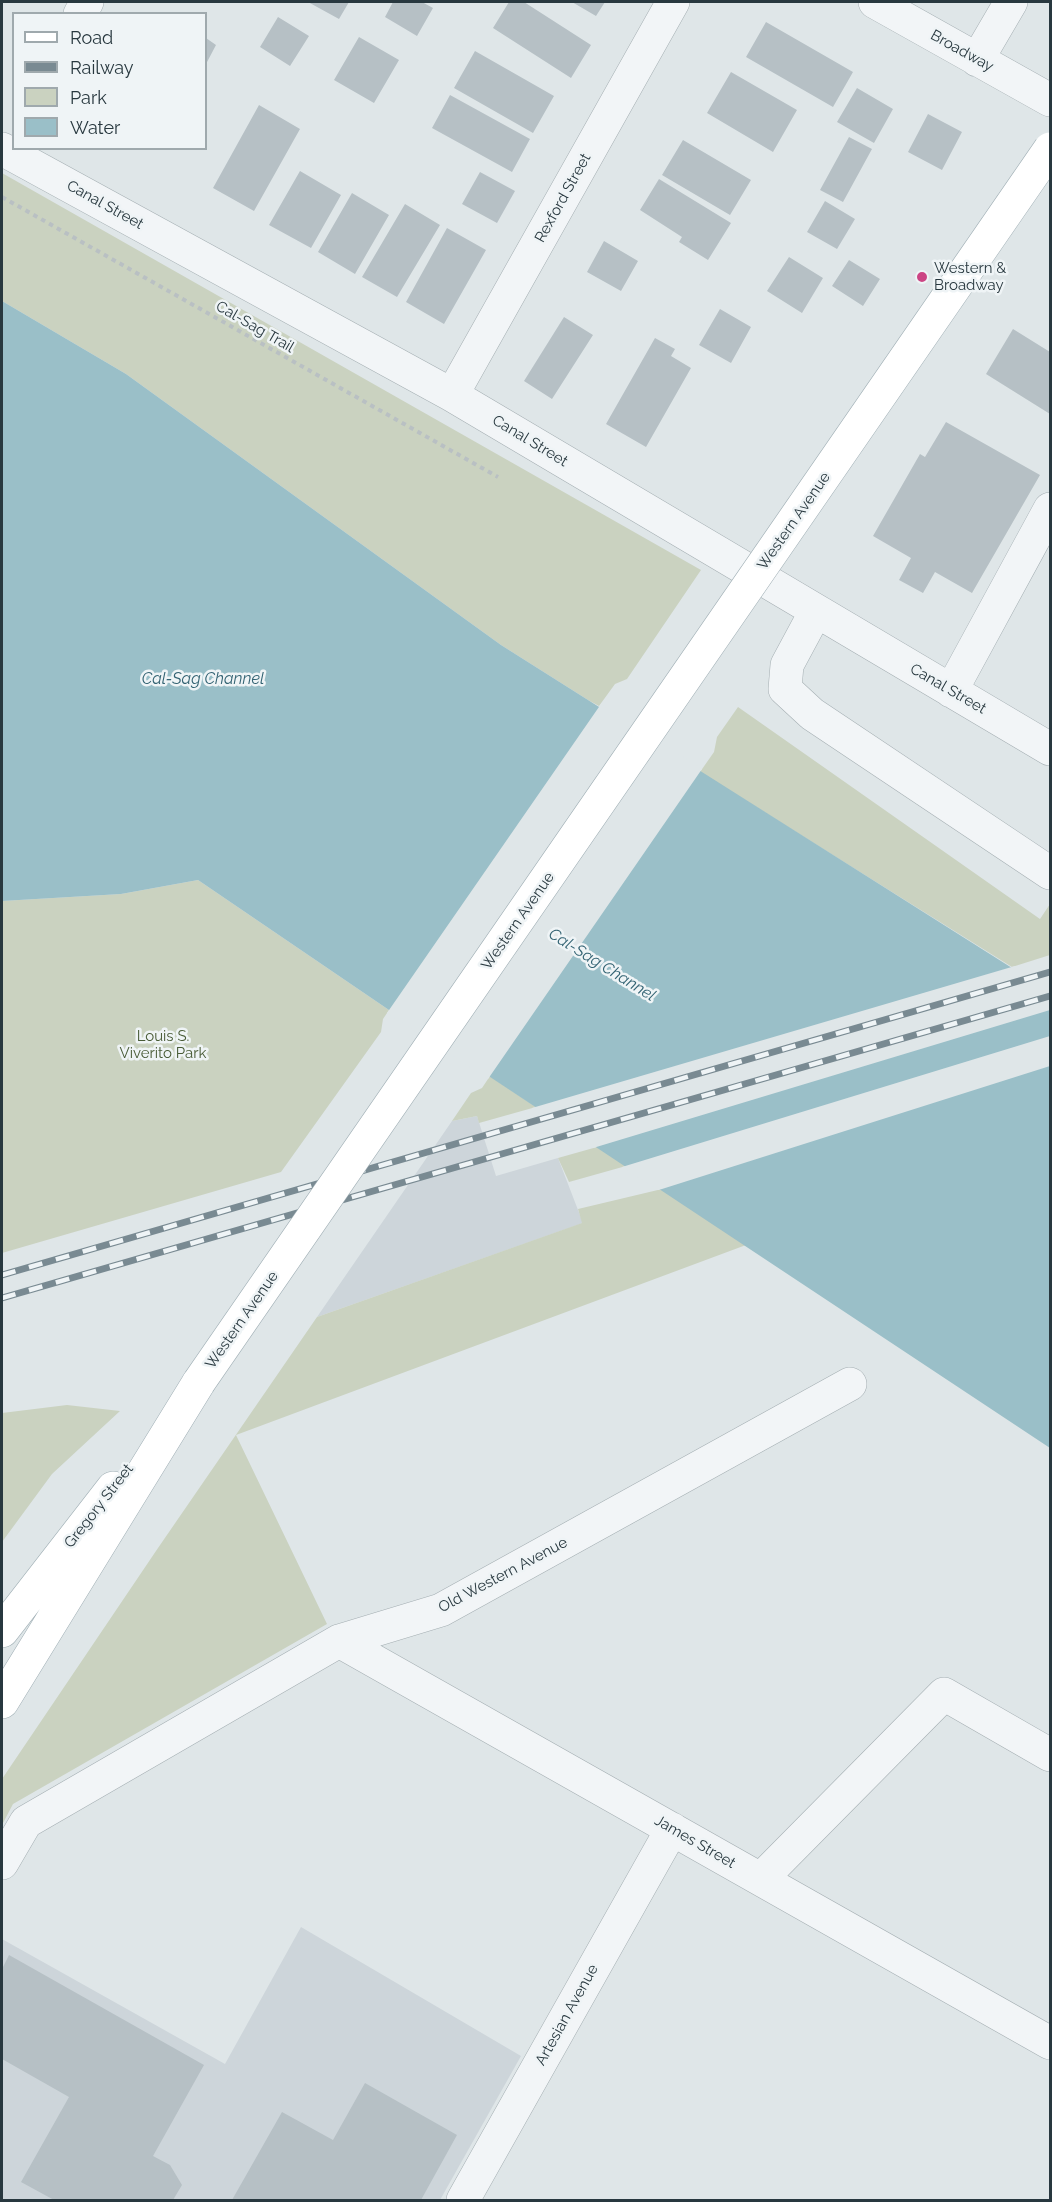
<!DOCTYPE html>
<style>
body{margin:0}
#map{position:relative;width:1052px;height:2202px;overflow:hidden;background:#dfe6e8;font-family:Raleway,sans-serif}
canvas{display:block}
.frame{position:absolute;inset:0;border:3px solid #28383f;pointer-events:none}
.legend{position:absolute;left:12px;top:12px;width:195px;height:138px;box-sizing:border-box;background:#eff4f6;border:2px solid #9fa9ad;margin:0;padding:8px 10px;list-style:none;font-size:18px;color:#28383f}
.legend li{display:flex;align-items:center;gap:12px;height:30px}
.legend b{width:30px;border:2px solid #9fa9ad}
</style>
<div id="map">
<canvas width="1052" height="2202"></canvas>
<div class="frame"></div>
<ul class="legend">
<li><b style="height:8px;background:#fff"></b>Road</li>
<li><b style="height:8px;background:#798a92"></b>Railway</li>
<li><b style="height:16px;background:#cad2c0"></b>Park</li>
<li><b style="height:16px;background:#9abfc8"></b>Water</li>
</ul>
</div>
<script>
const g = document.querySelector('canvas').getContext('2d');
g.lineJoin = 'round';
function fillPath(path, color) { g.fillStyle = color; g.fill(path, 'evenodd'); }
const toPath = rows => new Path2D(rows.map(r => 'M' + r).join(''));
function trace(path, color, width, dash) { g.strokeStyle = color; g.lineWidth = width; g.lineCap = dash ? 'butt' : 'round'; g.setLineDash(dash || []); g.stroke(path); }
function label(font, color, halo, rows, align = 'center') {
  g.font = font + ' Raleway,sans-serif'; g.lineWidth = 5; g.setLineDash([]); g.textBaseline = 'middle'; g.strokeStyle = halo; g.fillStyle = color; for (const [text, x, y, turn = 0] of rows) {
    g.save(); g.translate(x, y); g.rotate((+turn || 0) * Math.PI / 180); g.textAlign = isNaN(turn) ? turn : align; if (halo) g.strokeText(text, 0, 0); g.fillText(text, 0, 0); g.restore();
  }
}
fillPath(toPath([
 [477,1116,496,1176,558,1158,583,1223,317,1317,452,1121],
 [301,1927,521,2056,440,2200,2,2200,2,1939,225,2064]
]), '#cdd5da');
fillPath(toPath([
 [2,173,701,570,627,679,615,684,599,706,588,700,501,645,126,374,2,301],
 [738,707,1040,919,1050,904,1050,955,1012,967,700,772,714,752,717,737],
 [198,880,389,1010,383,1019,381,1032,281,1172,2,1253,2,901,121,894],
 [490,1076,536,1107,479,1123,477,1116,452,1121,471,1093,482,1088],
 [597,1147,626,1166,569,1182,558,1158],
 [662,1189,746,1245,236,1435,327,1624,13,1804,2,1825,2,1779,158,1548,317,1317,582,1223,578,1209],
 [67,1405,120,1411,52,1474,2,1542,2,1413]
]), '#cad2c0');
fillPath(toPath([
 [2,301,126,374,501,645,1050,992,1050,1448,389,1010,198,880,121,894,2,901]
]), '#9abfc8');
fillPath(toPath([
 [601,704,702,769,488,1079,387,1013],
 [1015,966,1050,988,1050,1010,593,1148,532,1108],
 [1050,1036,1050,1066,662,1189,658,1190,622,1167]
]), '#dfe6e8');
fillPath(toPath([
 [308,2,349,2,339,19],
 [393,2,422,2,433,8,417,36,385,17],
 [509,2,524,2,591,45,571,78,493,28],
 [572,2,605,2,596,16],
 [278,17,309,36,290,66,260,47],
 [766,22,853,72,833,107,746,57],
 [359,37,399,60,374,103,334,80],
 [206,38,216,45,206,64],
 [475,51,554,96,533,133,454,88],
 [731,72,797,110,773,152,707,113],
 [857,88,893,109,874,143,837,122],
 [450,95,530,139,512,172,432,128],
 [259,105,300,129,254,211,213,188],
 [928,114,962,132,942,170,908,152],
 [849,137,872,149,843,202,820,190],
 [683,140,751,180,730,215,662,175],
 [300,171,341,195,311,248,269,225],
 [480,172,515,191,497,223,462,204],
 [659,179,731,223,708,260,679,242,682,237,640,210],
 [352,193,389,215,355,274,318,252],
 [825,201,855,219,837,249,807,232],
 [405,204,440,225,397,297,362,277],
 [447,228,486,250,444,324,406,302],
 [604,241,638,261,621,291,587,272],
 [789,257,823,278,802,313,767,291],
 [849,260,880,279,863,306,832,286],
 [720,309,751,327,731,363,699,345],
 [564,317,593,335,552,399,524,381],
 [1013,329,1050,352,1050,414,986,374],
 [655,338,675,349,671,356,691,368,646,447,606,424],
 [946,422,1040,475,972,593,935,572,923,593,899,580,911,558,873,536,920,454,925,457],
 [9,1955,204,2065,153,2156,170,2165,182,2185,173,2200,54,2200,21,2182,69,2097,2,2059,2,1969],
 [365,2083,457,2135,421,2200,232,2200,282,2112,333,2140]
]), '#b6c0c5');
const minor = toPath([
 [875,2,1050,100],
 [80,14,87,2],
 [977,60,1011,2],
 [2,149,452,395,1050,749],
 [452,395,673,2],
 [816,611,787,665,785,689,812,714,1050,873],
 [951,691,1050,509],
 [339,1641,1050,2043],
 [2,1863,26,1822,339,1641,441,1610,850,1384],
 [761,1879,944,1694,1050,1755],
 [463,2200,672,1829]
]);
const major = toPath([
 [2,1631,113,1488],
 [2,1702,199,1382]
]);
trace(minor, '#a4aeb2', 34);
trace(major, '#9faeb4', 34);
trace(toPath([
 [2,197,498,477]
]), '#b9c0c3', 4, [4.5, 4.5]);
trace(minor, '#f2f5f7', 33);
trace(major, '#fff', 33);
const rail = toPath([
 [2,1275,1050,972],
 [2,1298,1050,996]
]);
trace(rail, '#798a92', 7);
trace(rail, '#eff4f6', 4.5, [14]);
const majorBridge = toPath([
 [199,1382,1050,149]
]);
trace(majorBridge, '#9faeb4', 34, []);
trace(majorBridge, '#fff', 33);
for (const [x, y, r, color] of [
 [922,277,6,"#cc4584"]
]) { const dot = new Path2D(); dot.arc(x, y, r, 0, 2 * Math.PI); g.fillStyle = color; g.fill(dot); trace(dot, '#eff4f6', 2); }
label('15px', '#28383f', '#eff4f6', [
 ["Broadway",962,51,29],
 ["Rexford Street",563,198,-61],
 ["Canal Street",105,205,29],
 ["Cal-Sag Trail",255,327,30],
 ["Canal Street",530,441,31],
 ["Western Avenue",794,521,-55],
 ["Canal Street",948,689,30],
 ["Western Avenue",518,921,-55],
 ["Western Avenue",242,1320,-55],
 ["Gregory Street",99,1506,-52],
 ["Old Western Avenue",503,1575,-28],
 ["James Street",695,1842,30],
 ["Artesian Avenue",567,2015,-61]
]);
label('15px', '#28383f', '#eff4f6', [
 ["Western &",934,268],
 ["Broadway",934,285]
], 'left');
label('15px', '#485b36', '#eff4f6', [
 ["Louis S.",163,1036],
 ["Viverito Park",163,1053]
]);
label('italic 16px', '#336373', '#eff4f6', [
 ["Cal-Sag Channel",203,679],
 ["Cal-Sag Channel",602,965,32]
]);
</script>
